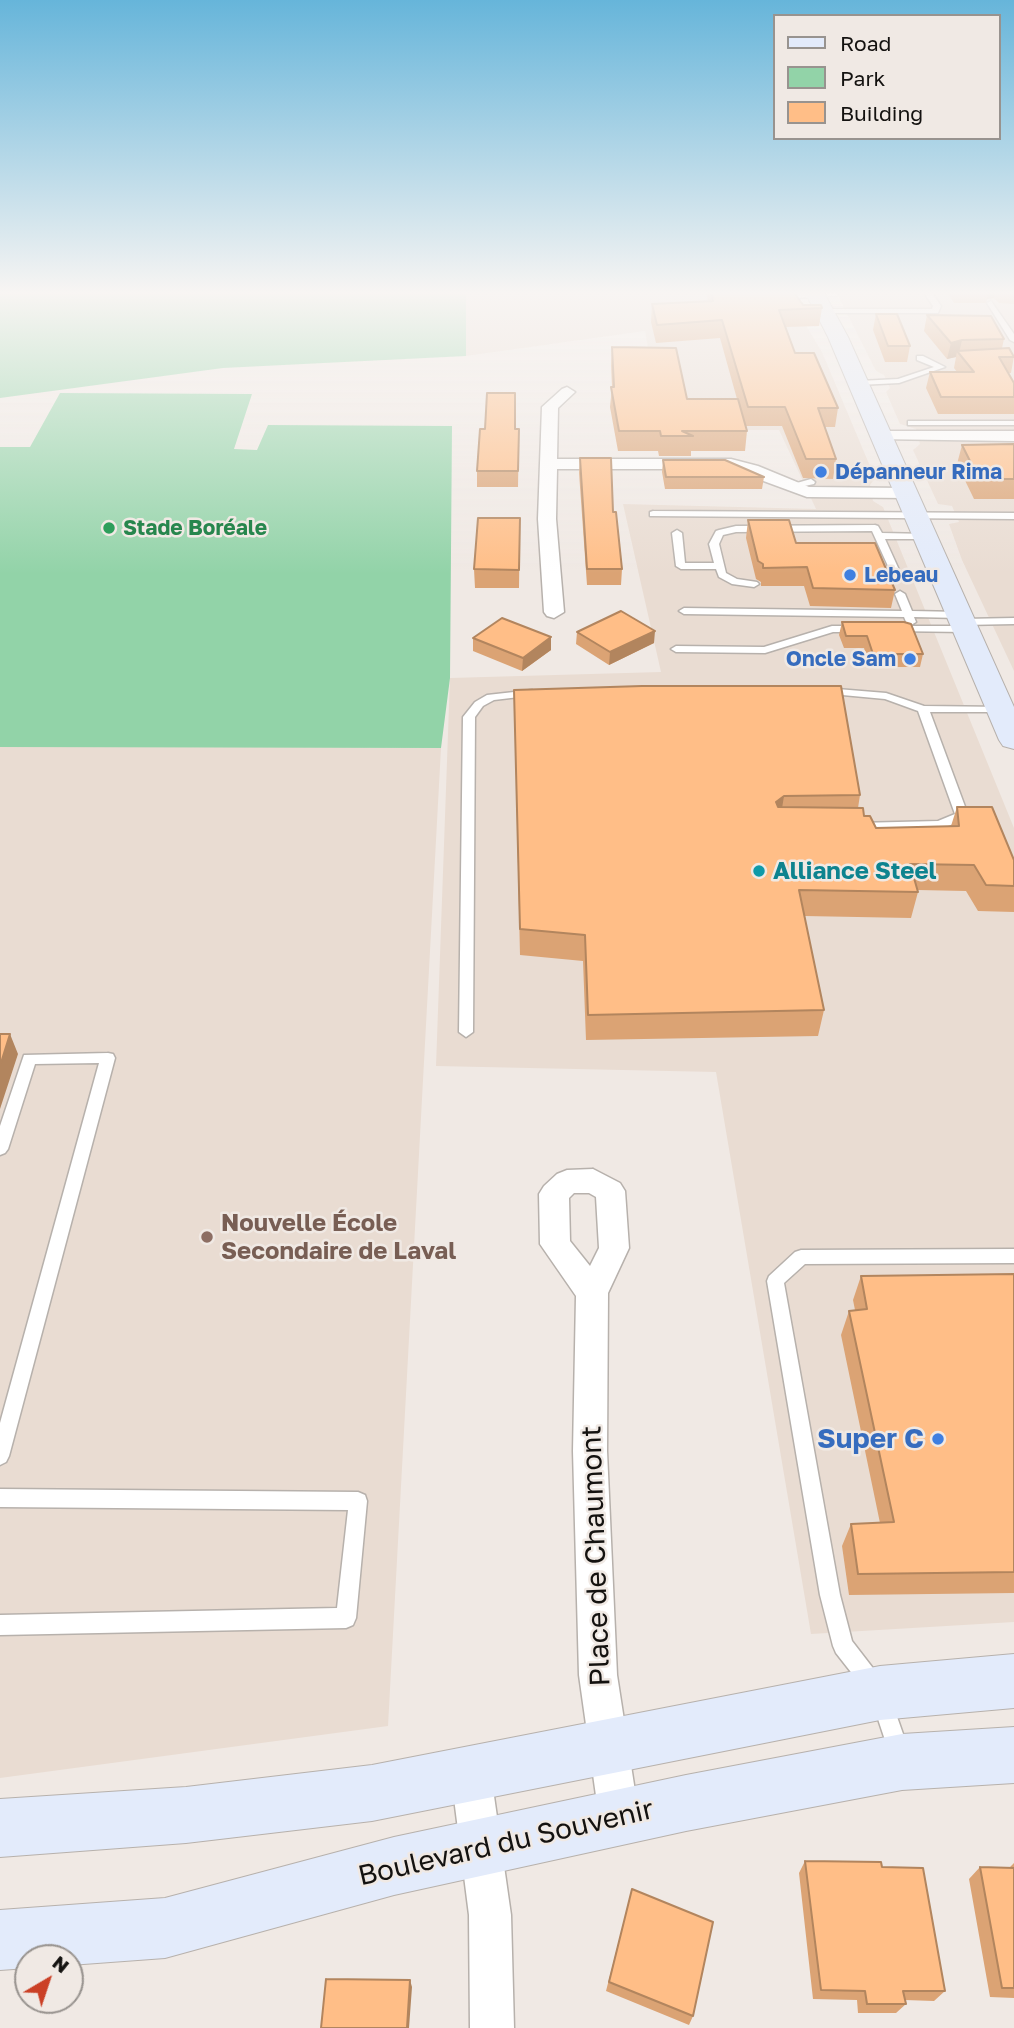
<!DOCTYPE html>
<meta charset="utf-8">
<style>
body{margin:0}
#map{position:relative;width:1014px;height:2028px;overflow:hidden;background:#f0e9e4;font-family:"Golos Text",sans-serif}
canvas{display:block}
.legend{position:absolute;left:773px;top:14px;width:228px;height:126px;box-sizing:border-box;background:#f0e9e4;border:2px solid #98938f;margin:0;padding:9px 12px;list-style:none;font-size:21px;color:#141210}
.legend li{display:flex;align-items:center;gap:14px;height:35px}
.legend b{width:35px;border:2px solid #98938f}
.north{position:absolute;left:14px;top:1944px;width:70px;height:70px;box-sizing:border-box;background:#f0e9e4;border:2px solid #98938f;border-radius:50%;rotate:39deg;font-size:19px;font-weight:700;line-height:28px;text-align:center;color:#141210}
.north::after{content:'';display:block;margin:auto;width:24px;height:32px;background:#cb4026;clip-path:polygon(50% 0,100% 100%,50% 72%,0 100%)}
</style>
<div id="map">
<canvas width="1014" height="2028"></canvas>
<ul class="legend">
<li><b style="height:9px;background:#e3ebfb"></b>Road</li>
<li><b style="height:19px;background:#92d3a8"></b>Park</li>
<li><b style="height:19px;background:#ffbe87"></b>Building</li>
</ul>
<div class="north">N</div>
</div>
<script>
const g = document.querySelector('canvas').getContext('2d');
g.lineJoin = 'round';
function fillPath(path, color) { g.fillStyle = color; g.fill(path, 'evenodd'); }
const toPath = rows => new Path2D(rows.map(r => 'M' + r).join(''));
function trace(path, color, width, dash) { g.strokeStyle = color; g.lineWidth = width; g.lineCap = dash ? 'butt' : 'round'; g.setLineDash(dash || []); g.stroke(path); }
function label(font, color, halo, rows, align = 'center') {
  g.font = font + ' "Golos Text",sans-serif'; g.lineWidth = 5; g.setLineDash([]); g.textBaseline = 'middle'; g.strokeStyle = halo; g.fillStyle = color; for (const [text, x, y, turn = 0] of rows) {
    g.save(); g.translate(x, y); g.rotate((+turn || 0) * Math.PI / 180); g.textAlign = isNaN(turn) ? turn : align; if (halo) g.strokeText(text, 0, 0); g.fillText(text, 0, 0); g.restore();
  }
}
fillPath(toPath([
 [464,290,785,290,822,352,875,478,870,485,873,501,883,507,1014,828,1014,1622,811,1634,716,1072,436,1066,450,678,661,672,623,504,816,509,779,430,662,430,645,331,466,356],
 [835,290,1014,290,1014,671,962,560,949,524,959,522,952,506,938,504,913,450,920,444,916,429,900,424,886,392,890,388,884,375,876,371],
 [0,743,441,748,388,1726,0,1778]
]), '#e9dcd2');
fillPath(toPath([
 [0,290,466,290,466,356,223,368,0,398],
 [60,393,252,394,234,449,257,450,268,425,452,426,450,678,441,748,0,747,0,447,30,447]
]), '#92d3a8');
trace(toPath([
 [0,291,7,290]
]), '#36858f', 4.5);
const lane = toPath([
 [922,290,930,290,941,306,938,313,825,313,821,311,825,309,932,309,933,306,922,290],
 [816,293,819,297,787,298,783,296,787,294,816,293],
 [991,301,1014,334,1014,342,1010,340,987,303,991,301],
 [917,356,923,356,945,367,899,383,859,385,855,383,859,381,898,379,934,367,917,360,917,356],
 [908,421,1014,421,1014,425,908,425,908,421],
 [811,479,815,482,814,484,790,489,786,486,811,479],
 [653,511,1014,513,1014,519,650,516,650,512,653,511],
 [875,525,878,526,882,533,928,534,930,536,925,539,885,539,900,572,942,572,947,575,945,577,893,577,872,531,736,532,723,535,719,544,726,573,737,579,757,582,759,584,754,587,732,584,719,577,716,569,681,569,676,566,672,533,677,530,682,533,685,563,714,563,709,544,716,531,719,530,736,526,875,525],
 [900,591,905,594,912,611,960,612,965,615,960,618,914,617,916,622,911,625,907,624,904,617,684,614,679,611,684,608,902,611,895,594,900,591],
 [1014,618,1014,624,963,625,958,622,963,619,1014,618],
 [832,626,860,626,865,629,860,632,833,632,765,653,676,652,671,649,676,646,764,647,832,626],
 [894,626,966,626,971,629,966,632,890,631,890,627,894,626],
 [825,688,886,693,924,706,1005,707,1007,709,1001,712,930,712,967,812,974,813,976,816,974,819,964,820,940,829,853,830,851,827,853,824,857,823,938,821,955,814,918,711,885,699,821,693,820,691,825,688],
 [532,690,537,693,536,695,494,700,483,706,475,717,473,1032,466,1037,459,1032,463,717,475,702,487,695,532,690],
 [108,1053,113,1054,115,1058,9,1456,6,1462,0,1465,0,1423,99,1063,35,1064,8,1149,5,1153,0,1155,0,1126,24,1055,108,1053],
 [1014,1249,1014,1263,805,1264,784,1283,840,1595,852,1641,879,1676,882,1683,879,1690,872,1693,865,1690,836,1653,833,1646,820,1595,767,1281,769,1276,795,1252,801,1250,1014,1249],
 [0,1489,358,1492,365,1495,367,1501,356,1618,353,1625,346,1628,0,1635,0,1615,337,1608,348,1510,0,1507,0,1489],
 [882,1691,889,1694,909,1751,905,1758,898,1762,891,1758,872,1701,875,1694,882,1691]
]);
const street = toPath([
 [567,387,575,392,558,408,557,459,731,459,758,466,809,487,907,488,915,493,907,498,807,497,731,469,557,469,556,519,564,612,554,618,547,616,544,612,538,519,542,407,562,389,567,387],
 [881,431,1014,431,1014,441,875,439,873,436,881,431],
 [593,1169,620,1183,625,1191,629,1248,608,1293,607,1451,617,1675,639,1817,633,1831,619,1837,605,1831,599,1817,579,1675,573,1451,576,1296,540,1244,539,1194,544,1186,557,1174,567,1170,593,1169],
 [574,1193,589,1193,596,1197,599,1248,590,1266,570,1241,569,1198,574,1193],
 [471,1755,485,1761,491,1775,511,1915,514,2028,470,2028,469,1915,451,1775,457,1761,471,1755]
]);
const secondary = toPath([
 [800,290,823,291,848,337,1014,707,1014,749,1003,746,999,740,828,337,808,298,800,290],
 [1014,1654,1014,1708,880,1720,372,1821,186,1843,0,1857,0,1799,186,1787,372,1765,880,1666,1014,1654],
 [1014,1727,1014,1783,902,1790,686,1831,394,1895,165,1958,70,1965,70,1958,28,1958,28,1968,0,1970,0,1910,165,1898,394,1837,686,1775,902,1734,1014,1727]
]);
trace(lane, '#b7b1ac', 3);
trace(street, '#b7b1ac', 3);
trace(secondary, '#b7b1ac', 2);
fillPath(lane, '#fff');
fillPath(street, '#fff');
fillPath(secondary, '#e3ebfb');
fillPath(toPath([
 [706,290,761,290,761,291,803,305,822,308,819,326,786,327,795,353,838,408,835,427,825,427,836,459,833,479,803,478,782,426,746,426,747,431,745,451,691,451,691,456,659,456,658,451,618,451,610,407,612,387,611,366,612,347,687,399,737,399,720,338,656,343,651,322,652,304,708,301],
 [946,290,1014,290,1014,304,999,303,994,298,987,299,986,303,954,303],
 [876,314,910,346,907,362,885,362,873,330],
 [927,315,1004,339,1002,348,1014,356,1011,373,1008,373,1014,383,1014,414,938,414,926,388,930,372,957,372,954,368,956,357,947,359,924,331],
 [515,429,519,429,518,487,477,487,477,471],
 [1014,444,1014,499,974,499,957,464,962,445],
 [580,458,613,512,622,569,621,585,587,585,579,473],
 [663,460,764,477,762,489,665,489,662,472],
 [520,518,519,588,475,588,474,569],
 [748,520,895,590,891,608,810,606,804,586,761,586,761,582,756,579,746,538],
 [842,622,923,654,920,667,870,667,864,648,844,648,839,635],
 [577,632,654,643,609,665,576,644],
 [551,637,551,650,522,671,473,651,473,638],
 [514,690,860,795,858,808,864,816,876,828,951,826,957,807,1014,860,1014,912,978,911,966,891,918,890,918,892,911,918,804,916,824,1010,818,1036,586,1040,583,961,520,955],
 [1014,1274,1014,1593,849,1595,842,1546,851,1524,880,1523,841,1335,849,1311,855,1310,853,1300,861,1276],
 [805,1861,945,1991,934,2001,905,2000,906,2004,896,2013,858,2013,857,2000,813,1999,799,1873],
 [1014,1863,1014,1998,990,1997,969,1879,980,1867,1009,1868],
 [632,1889,693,2016,689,2025,606,1991]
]), '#dba374');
fillPath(toPath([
 [988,290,996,290,994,298,987,299],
 [962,340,959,353,957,351,956,357,947,359,951,343],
 [655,631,654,643,609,665,610,652],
 [551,637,551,650,522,671,523,658],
 [784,796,780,821,776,802],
 [10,1034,18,1054,0,1109,0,1066],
 [410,1980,412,1987,409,2028,407,2028]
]), '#b2855e');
const building = toPath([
 [711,290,793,291,803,305,821,305,822,308,779,310,795,353,814,353,838,408,818,408,836,459,806,459,785,407,748,407,722,320,657,325,652,304,713,301,711,290],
 [956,290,989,290,989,291,957,291,956,290],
 [1000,290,1014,290,1014,291,1001,291,1000,290],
 [876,314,897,314,910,346,888,346,876,314],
 [927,315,991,316,1004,339,962,340,951,343,927,315],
 [612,347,676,348,687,399,738,399,747,431,682,431,693,436,661,436,660,431,619,431,611,387,614,387,612,347],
 [1009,348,1014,357,999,357,1014,383,1014,397,941,397,930,372,974,372,957,351,1009,348],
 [487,393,515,393,515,429,519,429,518,471,477,471,480,429,485,429,487,393],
 [1014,444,1014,479,979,479,962,445,1014,444],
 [580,458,611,458,613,512,616,512,622,569,587,569,580,458],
 [663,460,725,460,764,477,666,477,663,460],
 [478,518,520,518,519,570,474,569,478,518],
 [748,520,789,520,796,543,875,543,895,590,813,588,807,567,763,568,763,564,758,561,748,520],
 [621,611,655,631,610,652,577,632,621,611],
 [502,618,551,637,523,658,473,638,502,618],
 [842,622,904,622,911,624,923,654,873,654,867,636,846,636,842,622],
 [642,686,841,686,860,795,784,796,776,802,778,807,863,808,864,816,870,816,876,828,959,826,957,807,992,807,1014,860,1014,886,986,885,974,865,910,864,918,892,799,890,824,1010,588,1015,585,935,520,929,514,690,642,686],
 [0,1034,10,1034,0,1066,0,1034],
 [1014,1274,1014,1572,858,1574,851,1524,894,1522,849,1311,867,1309,861,1276,1014,1274],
 [805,1861,881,1862,882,1867,923,1868,945,1991,903,1991,906,2004,867,2004,865,1991,821,1990,805,1861],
 [980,1867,1014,1868,1014,1988,1002,1988,980,1867],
 [632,1889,713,1922,693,2016,609,1982,632,1889],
 [326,1979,410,1980,407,2028,321,2028,326,1979]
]);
fillPath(building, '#ffbe87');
trace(building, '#b2855e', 2);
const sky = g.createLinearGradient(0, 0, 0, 574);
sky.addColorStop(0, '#66b5da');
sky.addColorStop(0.51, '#f8f5f3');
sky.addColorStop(1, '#f8f5f300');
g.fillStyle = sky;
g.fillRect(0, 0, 1014, 574);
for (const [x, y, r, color] of [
 [821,472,7,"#3f7fe0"],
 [109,528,7,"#2e9e5b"],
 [850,575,7,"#3f7fe0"],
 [910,659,7,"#3f7fe0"],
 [759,871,7,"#0f9aa8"],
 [207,1237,7,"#8d6e63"],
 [938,1439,7,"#3f7fe0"]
]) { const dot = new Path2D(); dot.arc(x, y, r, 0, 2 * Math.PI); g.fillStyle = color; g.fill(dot); trace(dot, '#f0e9e4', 2.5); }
label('bold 21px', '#366cbe', '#f0e9e4', [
 ["Dépanneur Rima",835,472],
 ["Lebeau",864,575],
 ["Oncle Sam",896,659,"right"]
], 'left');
label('bold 21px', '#27864d', '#f0e9e4', [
 ["Stade Boréale",123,528]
], 'left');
label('bold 24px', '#0d838f', '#f0e9e4', [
 ["Alliance Steel",773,871]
], 'left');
label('bold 24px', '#785e54', '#f0e9e4', [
 ["Nouvelle École",221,1223],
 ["Secondaire de Laval",221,1251]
], 'left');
label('bold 28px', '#366cbe', '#f0e9e4', [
 ["Super C",924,1439]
], 'right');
label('28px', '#141210', '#f0e9e4', [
 ["Place de Chaumont",596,1556,-92],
 ["Boulevard du Souvenir",506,1843,-13]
]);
</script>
